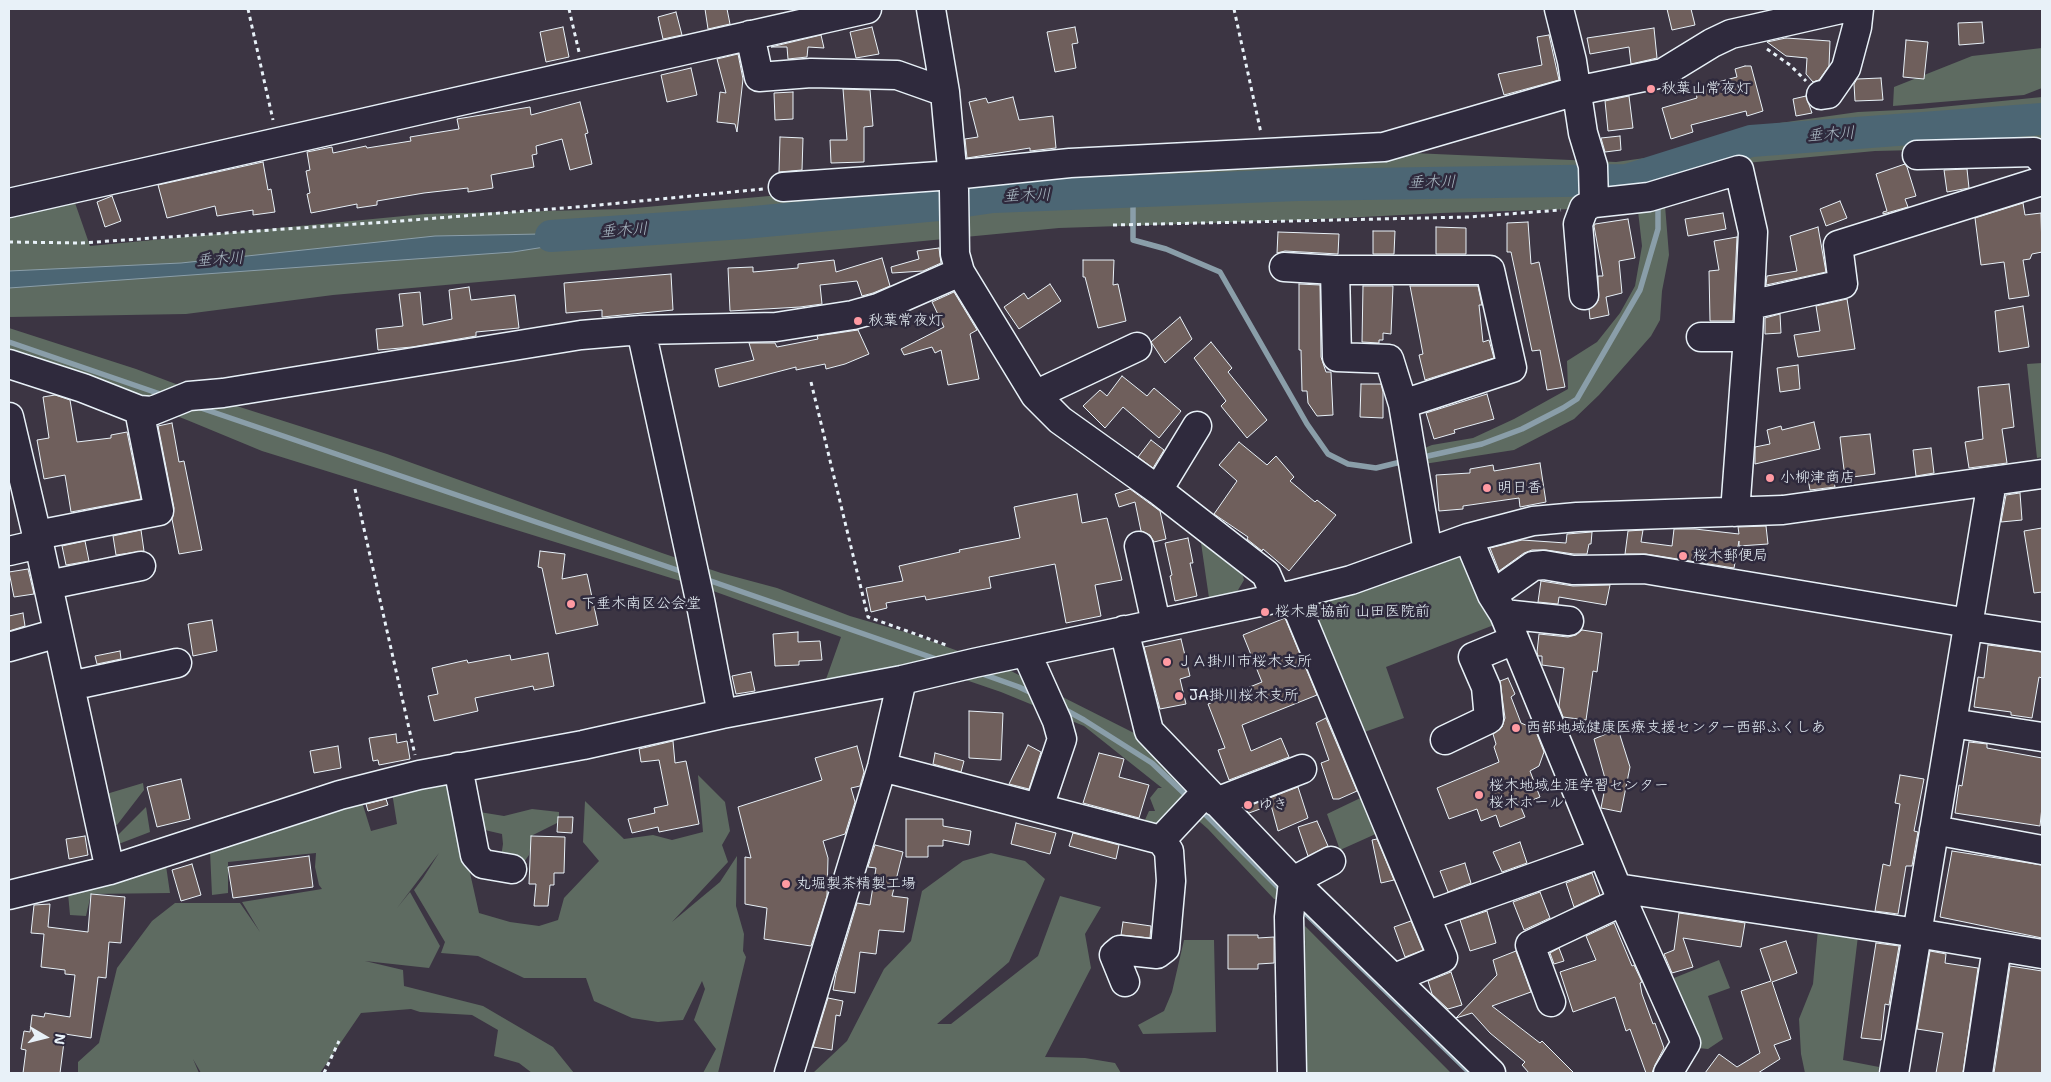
<!DOCTYPE html>
<meta charset="utf-8">
<style>
body{margin:0}
#map{position:relative;width:2051px;height:1082px;overflow:hidden;background:#3c3543;font-family:"Shantell Sans",sans-serif}
canvas{display:block}
.frame{position:absolute;inset:0;border:10px solid #e8f1f8;pointer-events:none}
.north{position:absolute;left:20px;top:1012px;width:50px;height:50px;-webkit-text-stroke:4px #2f2a3d;paint-order:stroke;rotate:98deg;font-size:14px;font-weight:700;line-height:20px;text-align:center;color:#e8f1f8}
.north::after{content:'';display:block;margin:auto;width:18px;height:22px;background:#e8f1f8;clip-path:polygon(50% 0,100% 100%,50% 72%,0 100%)}
</style>
<div id="map">
<canvas width="2051" height="1082"></canvas>
<div class="frame"></div>
<div class="north">N</div>
</div>
<script>
const g = document.querySelector('canvas').getContext('2d');
g.lineJoin = 'round';
function fillPath(path, color) { g.fillStyle = color; g.fill(path, 'evenodd'); }
const toPath = rows => new Path2D(rows.map(r => 'M' + r).join(''));
function trace(path, color, width, dash) { g.strokeStyle = color; g.lineWidth = width; g.lineCap = dash ? 'butt' : 'round'; g.setLineDash(dash || []); g.stroke(path); }
function label(font, color, halo, rows, align = 'center') {
  g.font = font + ' "Shantell Sans","Klee One",sans-serif'; g.lineWidth = 5; g.setLineDash([]); g.textBaseline = 'middle'; g.strokeStyle = halo; g.fillStyle = color; for (const [text, x, y, turn = 0] of rows) {
    g.save(); g.translate(x, y); g.rotate((+turn || 0) * Math.PI / 180); g.textAlign = isNaN(turn) ? turn : align; if (halo) g.strokeText(text, 0, 0); g.fillText(text, 0, 0); g.restore();
  }
}
fillPath(toPath([
 [2042,48,2042,88,2024,95,1893,106,1894,87,1972,56],
 [2042,97,2042,147,1875,151,1746,163,1664,193,1669,255,1662,291,1660,320,1651,336,1599,395,1574,419,1514,450,1424,464,1422,449,1432,445,1473,438,1514,419,1568,389,1567,361,1597,342,1620,313,1635,286,1642,246,1638,211,1574,209,1441,213,1303,220,1059,228,704,262,333,295,186,314,9,317,9,215,74,200,90,246,425,214,624,209,1015,174,1390,152,1616,162,1659,156,1751,127,1858,112,1921,109],
 [9,328,136,369,221,401,387,454,662,553,721,573,777,588,850,616,915,635,1009,670,1138,735,1265,856,1284,898,1274,899,1208,829,1177,802,1179,809,1161,831,1144,822,1149,811,1155,811,1150,798,1158,788,1162,788,1084,726,1001,692,916,663,825,682,841,637,716,592,262,451,187,420,9,351],
 [2042,363,2042,457,2037,458,2027,364],
 [1200,536,1240,565,1244,580,1235,595,1209,598],
 [1459,554,1475,569,1499,623,1386,667,1404,718,1356,735,1303,602],
 [459,772,461,809,504,816,532,809,559,812,559,822,533,835,529,855,522,865,501,857,503,844,502,834,476,828,470,873,479,913,510,922,539,926,558,920,564,898,599,861,583,842,585,801,624,839,653,835,672,840,703,832,698,775,725,802,730,831,722,845,728,862,672,922,720,882,737,856,736,906,744,934,743,951,746,957,718,1073,693,1073,703,1073,716,1049,694,1020,705,989,702,981,683,1020,658,1022,632,1018,594,1001,586,978,524,978,478,956,441,953,445,942,414,890,423,878,439,853,397,908,410,892,440,946,429,968,365,961,403,970,404,986,483,1006,553,1047,574,1073,532,1073,519,1063,494,1056,498,1030,472,1015,420,1012,411,1009,361,1013,320,1073,201,1073,193,1059,199,1073,78,1073,78,1062,99,1043,117,968,152,921,175,903,240,903,260,932,242,902,322,889,319,885,315,867,316,853,228,862,228,893,212,895,210,851,362,802,371,831,397,824,391,786],
 [143,783,144,790,117,825,110,825,103,795],
 [1375,791,1389,828,1340,850,1327,814],
 [146,807,150,832,116,845,112,841],
 [991,853,1025,861,1045,879,1009,962,937,1024,951,1024,1038,956,1060,896,1101,907,1085,934,1091,968,1045,1057,1085,1058,1115,1063,1121,1073,813,1073,847,1041,884,969,911,941,922,891,963,861],
 [165,859,170,893,91,894,86,916,70,915,68,893],
 [1305,926,1451,1073,1306,1073],
 [1818,929,1858,936,1843,1060,1879,1067,1878,1073,1805,1073,1801,1054,1799,1019,1813,984],
 [1184,940,1214,940,1216,1032,1143,1034,1138,1025,1164,1011,1172,992],
 [1719,960,1730,988,1708,996,1723,1039,1708,1049,1698,1048,1674,978]
]), '#5e6b61');
const water = toPath([
 [658,229,513,252,9,288,9,271,181,263,435,236,594,233,658,229]
]);
fillPath(water, '#4c6674');
trace(water, '#8a9ea9', 1);
trace(toPath([
 [1657,170,1658,186],
 [1133,190,1133,240,1166,249,1220,272,1307,424,1328,454,1348,464,1376,468,1405,461],
 [9,342,166,396],
 [198,407,686,573],
 [1419,458,1482,444,1522,429,1563,408,1577,399,1640,290,1658,229,1658,202],
 [705,579,939,660],
 [977,672,1019,687,1036,695],
 [1062,708,1084,720,1152,763,1190,799],
 [1200,809,1282,891],
 [1298,906,1470,1073]
]), '#8a9ea9', 5.5);
trace(toPath([
 [551,236,743,223,938,205,993,197,1297,185,1627,180,1751,141,2042,119]
]), '#4c6674', 32);
const building = toPath([
 [705,9,727,9,730,24,708,29,705,9],
 [1667,9,1691,9,1695,25,1672,30,1667,9],
 [676,12,682,35,663,39,658,17,676,12],
 [1982,22,1984,43,1959,45,1958,23,1982,22],
 [563,27,569,57,546,62,540,32,563,27],
 [872,27,879,54,856,58,850,32,872,27],
 [1075,27,1078,43,1072,44,1076,68,1055,72,1047,32,1075,27],
 [1654,28,1657,58,1631,64,1629,47,1590,54,1587,38,1654,28],
 [821,35,824,48,808,47,807,57,788,59,787,47,771,47,821,35],
 [1549,35,1559,80,1504,95,1498,74,1542,65,1537,37,1549,35],
 [1786,38,1830,41,1829,66,1819,80,1813,82,1806,74,1807,58,1786,56,1767,42,1786,38],
 [1906,40,1928,42,1924,79,1903,77,1906,40],
 [738,54,743,79,737,132,735,124,717,122,720,92,726,93,717,59,738,54],
 [1745,66,1751,66,1763,111,1747,116,1746,111,1691,125,1693,132,1671,139,1662,108,1697,98,1695,88,1737,77,1735,69,1745,66],
 [691,68,697,95,667,102,661,75,691,68],
 [1881,78,1883,100,1855,101,1854,84,1857,79,1881,78],
 [843,89,870,90,873,126,864,127,864,162,831,163,830,140,847,140,843,89],
 [793,92,793,119,775,120,774,93,793,92],
 [1629,96,1633,128,1608,131,1605,101,1629,96],
 [1806,96,1812,113,1796,116,1793,99,1806,96],
 [1013,97,1019,120,1053,116,1056,148,1030,151,1030,148,967,158,965,139,978,137,969,102,986,98,988,103,1013,97],
 [580,102,588,133,585,134,592,164,570,170,562,139,536,146,537,154,532,155,534,167,491,175,493,188,468,192,468,188,424,193,377,201,377,205,357,208,357,204,311,213,307,194,310,193,306,171,310,170,307,152,332,147,333,153,366,146,367,148,411,141,410,137,459,129,457,119,530,107,531,115,580,102],
 [1620,136,1621,150,1605,152,1601,138,1620,136],
 [780,137,803,138,802,170,779,172,780,137],
 [263,162,268,190,271,189,275,212,253,215,253,210,217,216,215,206,167,218,158,185,263,162],
 [1905,164,1907,167,1916,196,1905,199,1908,207,1883,214,1883,212,1887,211,1876,174,1905,164],
 [1967,169,1969,188,1947,192,1944,170,1967,169],
 [112,196,121,221,105,227,97,202,112,196],
 [1840,201,1847,218,1826,226,1820,209,1840,201],
 [2023,203,2025,215,2041,213,2042,252,2032,254,2030,259,2023,260,2029,296,2009,299,2004,262,1981,265,1975,218,2023,203],
 [1723,213,1726,229,1688,236,1685,219,1723,213],
 [1628,219,1635,258,1619,261,1622,293,1606,297,1609,315,1590,319,1589,309,1598,301,1598,276,1603,276,1594,226,1595,224,1628,219],
 [1528,222,1531,264,1539,262,1565,387,1547,390,1540,350,1532,351,1511,252,1507,252,1507,223,1528,222],
 [1436,227,1466,228,1466,254,1436,254,1436,227],
 [1818,227,1826,272,1766,285,1767,276,1797,271,1790,236,1818,227],
 [1373,231,1395,231,1394,254,1373,254,1373,231],
 [1278,232,1339,234,1338,254,1285,251,1277,253,1278,232],
 [1737,237,1733,321,1710,321,1709,271,1719,270,1714,241,1737,237],
 [939,248,941,263,923,271,892,273,891,267,919,259,917,251,939,248],
 [882,258,890,286,873,293,862,296,857,281,820,285,822,304,800,307,730,311,728,268,753,267,753,272,798,268,798,264,834,260,836,272,882,258],
 [1083,260,1114,260,1113,285,1118,284,1126,321,1098,328,1085,277,1083,277,1083,260],
 [671,274,673,310,602,317,602,310,566,313,564,283,671,274],
 [1050,284,1061,301,1019,329,1004,307,1024,293,1028,299,1050,284],
 [1299,284,1320,285,1321,357,1326,372,1331,372,1333,415,1317,416,1308,403,1307,391,1302,391,1301,350,1299,350,1299,284],
 [1363,286,1393,286,1391,334,1383,333,1383,340,1379,340,1379,343,1362,342,1363,286],
 [1410,286,1478,286,1482,305,1479,305,1483,342,1489,340,1494,358,1425,380,1419,355,1423,354,1410,286],
 [469,287,471,300,515,295,519,328,476,332,476,336,412,347,378,350,376,329,403,326,399,294,420,292,423,325,452,319,449,290,469,287],
 [954,292,977,330,970,334,979,379,948,385,941,350,935,353,932,347,904,355,901,349,944,327,932,302,954,292],
 [1847,299,1855,349,1798,357,1794,335,1820,331,1816,306,1847,299],
 [2023,306,2029,347,1999,352,1995,311,2023,306],
 [1780,314,1781,333,1765,334,1765,318,1780,314],
 [1180,317,1192,339,1165,363,1151,342,1180,317],
 [858,330,869,354,845,364,826,369,825,364,796,370,796,367,719,387,715,369,754,360,749,343,775,343,777,347,818,339,817,336,858,330],
 [1211,342,1232,368,1228,372,1267,420,1247,438,1221,406,1226,401,1194,358,1211,342],
 [1798,365,1800,389,1780,392,1777,368,1798,365],
 [1122,376,1147,396,1154,388,1181,411,1159,438,1123,407,1105,428,1083,406,1100,390,1107,396,1122,376],
 [1361,384,1381,384,1383,392,1383,418,1360,417,1361,384],
 [2009,384,2014,427,2002,429,2007,463,1969,468,1965,442,1983,439,1978,387,2009,384],
 [1487,394,1494,419,1454,430,1455,433,1434,439,1426,413,1487,394],
 [55,395,70,400,77,442,111,438,111,435,127,432,141,499,71,512,65,475,44,479,37,440,49,438,43,397,55,395],
 [1814,422,1820,449,1755,464,1755,447,1770,444,1767,430,1781,426,1782,430,1814,422],
 [172,423,179,462,184,461,202,550,179,554,172,519,174,508,158,426,172,423],
 [1870,434,1875,474,1845,478,1840,437,1870,434],
 [1151,440,1164,450,1153,468,1138,457,1151,440],
 [1239,442,1267,465,1276,456,1294,477,1290,481,1315,502,1317,500,1336,515,1289,571,1263,549,1262,551,1247,539,1248,537,1214,514,1237,481,1219,465,1239,442],
 [1931,448,1934,473,1916,476,1913,450,1931,448],
 [1540,463,1546,502,1520,507,1519,498,1463,506,1463,509,1439,511,1436,475,1470,473,1470,469,1493,465,1494,471,1540,463],
 [1833,474,1835,487,1810,490,1808,479,1833,474],
 [1130,489,1160,511,1166,539,1154,542,1150,535,1141,531,1135,502,1119,507,1115,494,1130,489],
 [2020,493,2022,520,2001,522,2006,495,2020,493],
 [1077,494,1082,523,1107,518,1122,580,1095,585,1101,616,1066,623,1055,564,989,577,991,588,926,600,925,596,886,603,887,608,871,612,866,588,903,581,899,566,960,552,959,550,1020,538,1014,507,1077,494],
 [1766,526,1768,544,1739,546,1739,541,1734,568,1646,554,1625,554,1628,531,1643,530,1641,542,1672,546,1674,529,1695,529,1739,534,1738,527,1766,526],
 [2042,528,2042,592,2034,593,2024,531,2042,528],
 [141,530,144,551,116,555,113,536,141,530],
 [1592,532,1591,544,1589,544,1587,554,1574,554,1546,550,1532,550,1524,553,1499,571,1490,548,1522,540,1566,543,1567,534,1592,532],
 [1188,538,1193,563,1190,563,1197,596,1175,601,1170,576,1172,575,1165,543,1188,538],
 [85,541,89,561,66,565,62,546,85,541],
 [540,551,565,554,562,579,587,574,598,625,556,634,542,568,538,567,540,551],
 [28,569,34,594,14,597,9,572,28,569],
 [1541,581,1573,586,1610,585,1606,605,1559,597,1558,604,1538,602,1541,581],
 [23,613,25,626,9,631,9,616,23,613],
 [1285,618,1317,695,1242,725,1251,751,1281,738,1289,757,1229,780,1218,750,1225,748,1208,704,1262,682,1243,635,1285,618],
 [212,620,217,651,193,656,188,624,212,620],
 [1582,630,1602,633,1597,672,1593,671,1586,720,1563,717,1559,706,1564,668,1542,665,1542,656,1538,656,1537,652,1539,634,1568,637,1576,635,1582,630],
 [798,632,798,642,820,641,822,660,799,661,799,665,775,666,773,634,798,632],
 [1181,639,1190,676,1180,679,1186,704,1160,709,1144,647,1181,639],
 [1988,645,2042,652,2042,678,2039,677,2032,718,2011,715,2011,712,1974,707,1978,677,1984,678,1988,645],
 [120,651,121,659,97,664,95,656,120,651],
 [548,653,554,686,534,690,533,686,475,698,478,711,434,721,428,696,438,694,432,668,467,660,468,663,510,655,511,660,548,653],
 [751,672,755,691,736,694,732,676,751,672],
 [1508,678,1515,694,1511,697,1521,723,1535,729,1544,752,1539,766,1530,771,1540,797,1520,805,1525,817,1500,827,1496,815,1481,821,1477,809,1449,819,1437,788,1499,762,1494,747,1496,744,1493,734,1502,727,1505,718,1500,681,1508,678],
 [969,711,1003,713,1001,760,969,758,969,711],
 [1326,718,1357,791,1339,799,1333,799,1321,763,1329,760,1316,723,1326,718],
 [1618,729,1630,767,1621,812,1601,808,1606,782,1594,739,1618,729],
 [396,734,397,743,407,741,410,759,379,765,378,760,373,761,369,738,396,734],
 [673,741,675,763,686,761,699,824,659,832,658,827,632,833,628,819,655,813,654,808,668,805,659,760,641,762,639,749,673,741],
 [1969,742,1987,744,1987,748,2042,758,2042,807,2040,826,1955,813,1959,785,1962,786,1969,742],
 [1028,745,1041,752,1029,789,1009,784,1028,745],
 [338,746,341,768,314,773,310,751,338,746],
 [857,746,864,772,860,786,851,788,855,802,845,834,823,841,828,858,827,896,811,946,764,939,767,908,745,904,745,857,751,858,738,807,822,780,815,758,857,746],
 [935,753,964,761,961,772,933,764,935,753],
 [1099,753,1124,759,1119,777,1149,785,1139,818,1083,803,1099,753],
 [1900,775,1924,779,1914,831,1918,832,1912,866,1906,866,1898,914,1875,911,1883,864,1890,866,1900,804,1895,803,1900,775],
 [181,779,190,819,157,827,147,787,181,779],
 [1298,787,1308,818,1278,831,1271,805,1249,813,1244,808,1298,787],
 [386,799,388,805,368,811,366,804,386,799],
 [558,817,573,817,572,833,557,832,558,817],
 [906,819,943,819,943,826,971,831,969,845,943,840,943,846,928,846,928,857,906,857,906,819],
 [1317,821,1328,846,1308,856,1298,827,1317,821],
 [1016,823,1056,833,1050,854,1011,844,1016,823],
 [1073,833,1119,845,1116,859,1069,846,1073,833],
 [85,836,88,855,69,859,66,839,85,836],
 [531,836,565,837,564,873,554,873,554,885,550,885,548,906,534,906,536,884,529,884,531,836],
 [1377,839,1394,880,1381,883,1372,840,1377,839],
 [1520,842,1527,863,1502,872,1493,852,1520,842],
 [875,845,903,852,892,896,908,898,904,932,879,930,876,954,860,952,855,993,833,990,836,974,857,903,870,905,876,868,868,867,875,845],
 [1952,851,2042,865,2042,938,1940,917,1952,851],
 [309,856,313,887,233,898,228,867,309,856],
 [1465,863,1471,883,1448,892,1440,871,1465,863],
 [192,864,201,895,181,901,172,870,192,864],
 [1592,873,1600,895,1574,907,1566,883,1592,873],
 [1540,892,1550,918,1524,930,1513,902,1540,892],
 [91,894,125,897,121,943,109,942,106,978,98,977,91,1038,65,1034,60,1073,23,1073,26,1050,21,1049,24,1031,30,1032,32,1015,44,1017,45,1013,70,1017,75,975,65,974,65,970,41,967,44,934,31,933,34,905,50,904,48,927,88,932,91,894],
 [1487,911,1496,943,1470,951,1460,920,1487,911],
 [1679,913,1745,923,1741,947,1683,938,1693,967,1672,973,1664,954,1674,950,1679,913],
 [1411,921,1423,950,1405,957,1394,927,1411,921],
 [1123,922,1151,926,1150,938,1121,935,1123,922],
 [1614,923,1632,966,1634,965,1642,982,1640,983,1642,994,1653,1024,1655,1023,1664,1048,1655,1065,1652,1073,1646,1073,1630,1029,1626,1031,1615,997,1573,1012,1560,972,1596,960,1586,936,1614,923],
 [1228,935,1258,935,1258,938,1274,937,1274,963,1258,964,1258,969,1228,969,1228,935],
 [1786,941,1797,973,1772,982,1791,1039,1774,1045,1780,1059,1758,1073,1705,1073,1719,1054,1737,1067,1760,1053,1741,991,1771,981,1760,949,1786,941],
 [1876,943,1899,946,1889,1005,1885,1004,1881,1040,1861,1038,1876,943],
 [1559,948,1564,961,1554,964,1550,953,1559,948],
 [1516,951,1531,992,1492,1006,1540,1043,1542,1041,1574,1073,1529,1073,1522,1065,1525,1062,1490,1033,1472,1013,1456,1018,1497,975,1493,960,1516,951],
 [1930,951,1946,954,1945,963,1978,968,1963,1073,1936,1073,1943,1033,1917,1029,1930,951],
 [2010,966,2042,971,2042,1073,1994,1073,2010,966],
 [1451,972,1462,1005,1448,1009,1432,994,1428,981,1451,972],
 [828,998,843,1001,840,1016,836,1015,832,1050,813,1047,828,998]
]);
fillPath(building, '#6f5f5c');
trace(building, '#e8f1f8', 1);
const minor = toPath([
 [931,9,945,92,954,190,955,254,960,272,1035,395,1060,420,1158,490,1266,574,1276,597],
 [1559,9,1572,61,1583,133,1593,166,1594,203],
 [750,35,759,77,811,73,897,75,945,92],
 [1821,95,1828,94,1846,68,1857,27,1859,9],
 [1917,155,2034,152,2042,160],
 [783,187,953,175,1070,163,1384,147,1576,91,1663,73,1712,43,1731,34,1841,9],
 [9,203,867,9],
 [1284,267,1335,270,1490,270,1512,368,1403,404],
 [1335,270,1337,357,1389,359,1403,404,1428,552],
 [1584,295,1578,224,1584,208,1594,203,1649,197,1739,170,1753,232,1748,337,1735,512],
 [1750,305,1843,284,1838,245,2042,181],
 [641,330,700,600,722,714],
 [1701,337,1748,337],
 [9,364,83,388,139,410,152,411,189,396,223,393,581,335,641,330,776,327,853,315,878,308,960,272],
 [1035,395,1137,347],
 [9,417,39,544,110,870],
 [1158,490,1197,426],
 [37,535,159,511,139,410],
 [1468,538,1492,595,1504,614,1617,888,1686,1043,1668,1073],
 [1139,546,1156,623],
 [9,551,39,544],
 [48,585,141,566],
 [1292,595,1443,958,1395,978],
 [1492,595,1533,566,1544,565,1573,570,1644,569,1969,623],
 [1504,614,1569,621],
 [1968,626,2042,637],
 [1124,630,1149,731,1293,881,1491,1073],
 [9,647,58,633],
 [1026,652,1057,721,1062,739,1039,807],
 [70,686,177,663],
 [1952,723,2042,737],
 [1445,740,1489,719,1486,687,1473,657,1514,640],
 [458,767,475,855,483,864,512,869],
 [882,767,1161,840,1206,792],
 [1216,802,1302,769],
 [1934,830,2042,850],
 [1293,881,1331,861],
 [1617,888,1917,933,2042,954],
 [9,895,110,870,340,795,419,775,583,745,722,714,902,680,974,663,1292,595,1351,580,1468,538,1533,521,1577,517,1783,510,2042,474],
 [1426,916,1602,853],
 [1125,982,1114,955,1120,950,1157,954,1165,948,1171,881,1169,851,1161,840],
 [1551,1002,1530,945,1623,901],
 [789,1073,882,767,902,680],
 [1292,1073,1289,917,1293,881],
 [1894,1073,1992,481],
 [1978,1073,1997,947]
]);
trace(minor, '#e8f1f8', 31);
trace(toPath([
 [248,9,273,120],
 [569,9,579,52],
 [1234,9,1261,133],
 [1767,49,1790,65,1806,81],
 [1113,225,1468,217,1561,210],
 [9,242,81,243,387,222,589,206,763,189],
 [811,382,868,617,946,645],
 [355,489,415,755],
 [324,1073,339,1041]
]), '#e8f1f8', 3, [4, 4]);
trace(minor, '#2f2a3d', 28);
for (const [x, y, r, color] of [
 [1651,89,5,"#ff9aa2"],
 [858,321,5,"#ff9aa2"],
 [1770,478,5,"#ff9aa2"],
 [1487,488,5,"#ff9aa2"],
 [1683,556,5,"#ff9aa2"],
 [571,604,5,"#ff9aa2"],
 [1265,612,5,"#ff9aa2"],
 [1167,662,5,"#ff9aa2"],
 [1179,696,5,"#ff9aa2"],
 [1516,728,5,"#ff9aa2"],
 [1479,795,5,"#ff9aa2"],
 [1248,805,5,"#ff9aa2"],
 [786,884,5,"#ff9aa2"]
]) { const dot = new Path2D(); dot.arc(x, y, r, 0, 2 * Math.PI); g.fillStyle = color; g.fill(dot); trace(dot, '#2f2a3d', 2); }
label('15px', '#e8f1f8', '#2f2a3d', [
 ["秋葉山常夜灯",1661,89],
 ["秋葉常夜灯",868,321],
 ["小柳津商店",1780,478],
 ["明日香",1497,488],
 ["桜木郵便局",1693,556],
 ["下垂木南区公会堂",581,604],
 ["桜木農協前 山田医院前",1275,612],
 ["ＪＡ掛川市桜木支所",1177,662],
 ["JA掛川桜木支所",1189,696],
 ["西部地域健康医療支援センター西部ふくしあ",1526,728],
 ["桜木地域生涯学習センター",1489,786],
 ["桜木ホール",1489,803],
 ["ゆき",1258,805],
 ["丸堀製茶精製工場",796,884]
], 'left');
label('italic 16px', '#aab9c3', '#2f2a3d', [
 ["垂木川",1831,135,-4],
 ["垂木川",1432,183,-1],
 ["垂木川",1027,196,-2],
 ["垂木川",624,231,-4],
 ["垂木川",220,260,-4]
]);
</script>
